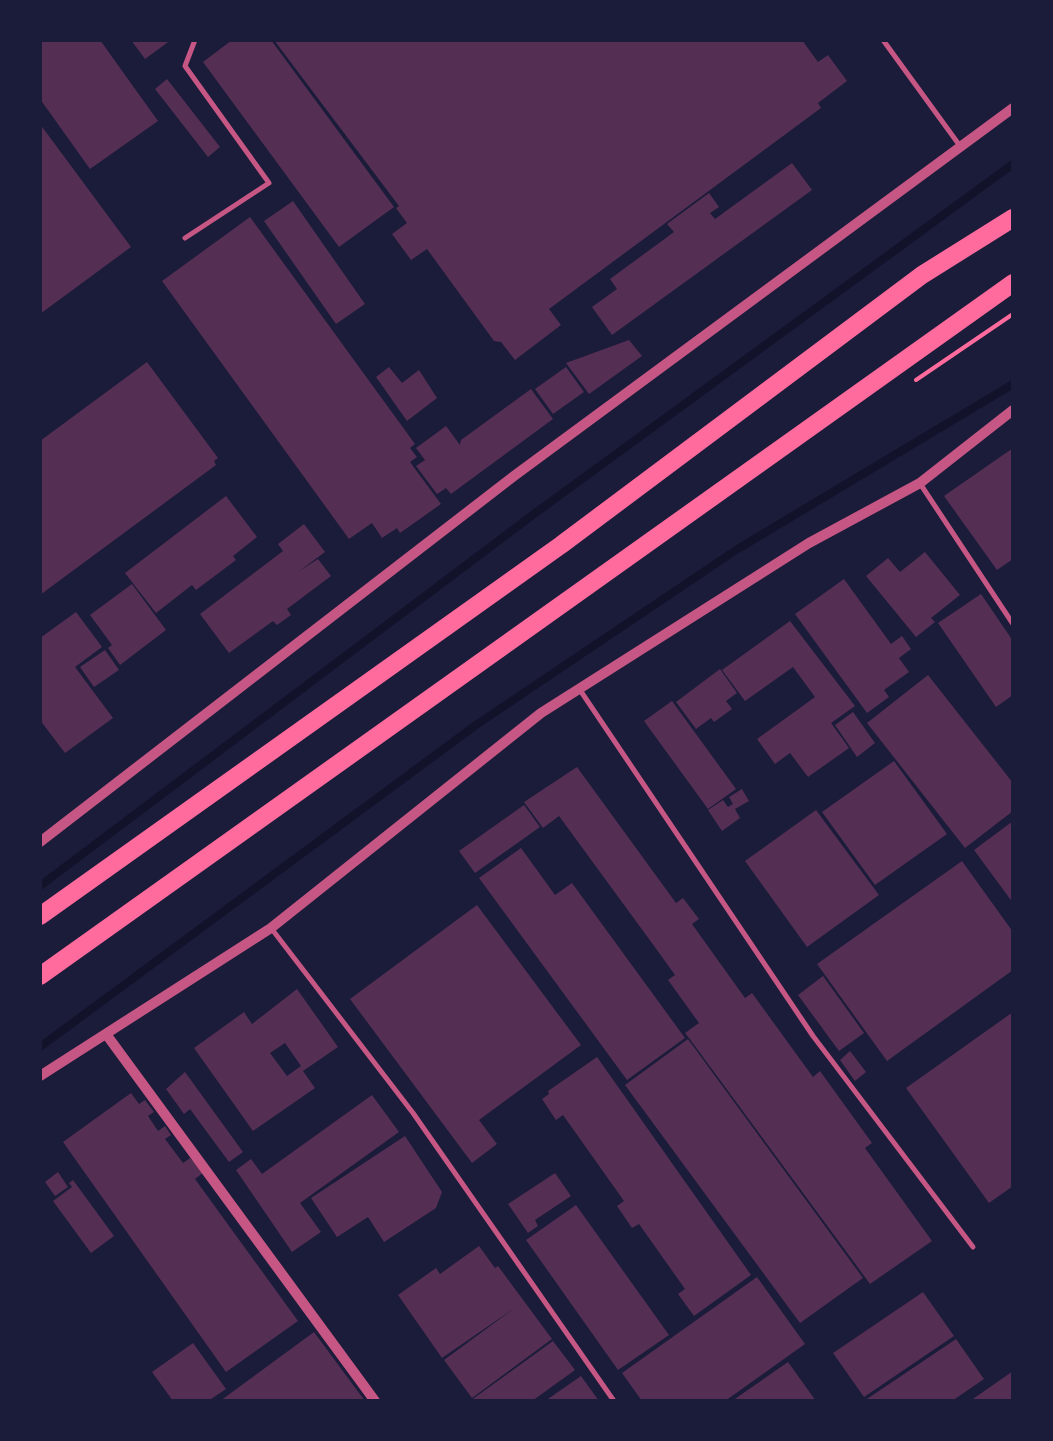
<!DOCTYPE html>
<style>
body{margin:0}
#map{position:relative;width:1053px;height:1441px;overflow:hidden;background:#1b1b3a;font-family:Signika,sans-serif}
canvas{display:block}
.frame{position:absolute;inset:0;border:42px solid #1b1b3a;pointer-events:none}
</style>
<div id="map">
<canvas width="1053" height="1441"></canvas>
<div class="frame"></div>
</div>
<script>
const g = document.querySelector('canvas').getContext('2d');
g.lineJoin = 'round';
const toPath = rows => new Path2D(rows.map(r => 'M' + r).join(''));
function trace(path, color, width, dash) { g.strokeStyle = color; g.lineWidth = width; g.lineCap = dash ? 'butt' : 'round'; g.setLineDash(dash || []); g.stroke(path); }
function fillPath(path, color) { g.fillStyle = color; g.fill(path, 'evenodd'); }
trace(toPath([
 [40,886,534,514,1013,164],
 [40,1047,476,725,736,550,1013,384]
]), '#12122b', 8);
fillPath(toPath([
 [40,40,100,40,158,121,90,169,40,99],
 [131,40,171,40,145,59],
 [232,40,271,40,394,207,339,247,203,62],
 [274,40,802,40,818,62,828,55,847,81,818,103,821,108,549,309,561,325,515,360,501,342,494,341,427,249,411,260,392,234,407,223,396,208,399,206],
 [167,79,220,147,208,157,155,89],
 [40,124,131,247,40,314],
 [792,163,812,190,612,335,592,307,617,289,610,279,674,232,667,224,709,193,719,207,710,213,715,219],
 [293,201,365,304,336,324,264,221],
 [250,217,415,444,410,448,417,457,410,462,441,504,400,533,397,528,382,538,372,523,349,539,162,281],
 [629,340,642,356,589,394,566,363],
 [147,362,218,458,214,461,216,465,40,595,40,441],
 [389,367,402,383,419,370,437,398,407,421,376,377],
 [566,367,584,392,553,414,535,389],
 [531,389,553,419,451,494,446,488,437,494,416,466,425,460,416,448,446,426,460,445,461,440],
 [1013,448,1013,559,997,570,944,496],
 [226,496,257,537,233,556,236,560,196,590,192,585,156,613,125,573],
 [304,524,325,552,298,572,318,559,331,576,287,609,291,615,277,625,273,621,229,653,200,614,283,551,278,544],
 [925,552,960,595,931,618,935,622,916,637,866,576,888,558,900,572],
 [844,579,891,644,902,636,911,649,899,658,909,672,884,690,889,697,867,713,795,614],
 [132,584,166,630,120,665,108,648,112,645,90,615],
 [981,594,1013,641,1013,695,996,707,938,623],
 [76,612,102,647,75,667,113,718,65,753,40,720,40,638],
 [790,621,855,706,831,723,849,748,808,777,790,753,775,764,757,739,815,697,793,667,745,701,722,670],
 [105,650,119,670,94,687,80,667],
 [720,669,737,693,726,701,732,709,714,722,711,718,696,729,676,702],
 [928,675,1013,783,1013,811,965,848,867,723],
 [672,701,736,789,708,809,644,721],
 [853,712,875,743,857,757,835,725],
 [894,761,947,834,875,885,822,812],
 [577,767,676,903,683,898,699,919,692,924,745,998,752,993,813,1077,820,1071,872,1143,865,1148,932,1241,870,1284,689,1038,685,1033,699,1023,668,980,675,975,657,950,559,816,543,828,524,802],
 [742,789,749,801,735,809,740,818,722,831,708,810,723,800,728,807,733,804,729,797],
 [524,805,540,827,475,873,459,851],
 [816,810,879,895,807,947,745,861],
 [1013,821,1013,903,974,850],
 [521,848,555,895,572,883,685,1038,627,1080,479,878],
 [962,861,1013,932,1013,970,887,1061,817,964],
 [477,905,581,1045,479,1120,497,1144,472,1163,350,999],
 [823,976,864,1033,839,1051,798,995],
 [297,989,338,1047,303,1071,315,1088,253,1131,194,1048,244,1012,252,1024],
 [285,1043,301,1066,287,1076,270,1053],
 [1013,1012,1013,1186,989,1203,906,1088],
 [688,1039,863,1278,800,1323,625,1085],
 [850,1051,866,1072,855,1081,840,1060],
 [597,1057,751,1275,694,1316,678,1294,685,1289,639,1224,632,1228,617,1206,624,1201,563,1115,556,1120,542,1099,549,1094,548,1091],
 [185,1072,243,1152,229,1162,190,1109,184,1114,166,1089],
 [131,1093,139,1104,145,1100,154,1112,148,1116,158,1131,165,1126,171,1135,165,1139,183,1163,190,1158,204,1172,195,1179,298,1321,226,1372,63,1142],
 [372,1095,399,1132,300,1203,321,1232,292,1252,236,1170,251,1159,262,1174],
 [405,1136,442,1192,436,1208,384,1242,368,1217,337,1237,311,1198],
 [58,1172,68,1187,55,1196,45,1182],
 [555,1173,571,1196,535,1220,538,1226,528,1233,508,1204],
 [73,1180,114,1236,91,1253,53,1201,72,1187,69,1183],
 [576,1205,669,1335,618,1370,526,1240],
 [479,1246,495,1268,498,1266,552,1339,472,1398,444,1360,516,1307,442,1358,398,1295,436,1268,440,1274],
 [757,1277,805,1344,725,1401,642,1401,622,1373],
 [923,1292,954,1336,864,1397,833,1353],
 [314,1332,365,1401,220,1401],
 [956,1339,984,1379,952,1401,864,1401],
 [553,1341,575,1370,532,1401,470,1401],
 [193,1343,226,1389,208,1401,173,1401,152,1372],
 [788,1362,816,1401,732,1401],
 [1013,1371,1013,1401,970,1401],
 [581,1376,599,1401,545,1401]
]), '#542f53');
trace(toPath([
 [916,380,1013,314]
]), '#ff6b9d', 4);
trace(toPath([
 [883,40,960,146],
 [185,238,269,183,185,66,195,40],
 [921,485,1013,624],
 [580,690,813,1036,973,1247],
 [271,928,413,1113,614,1401]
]), '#c65784', 5);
trace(toPath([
 [40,842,514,476,1013,108],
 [106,1034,375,1401],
 [40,1076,271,928,541,713,809,543,920,483,1013,410]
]), '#c65784', 10);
trace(toPath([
 [40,916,561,545,922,275,1013,218],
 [40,976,1013,283]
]), '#ff6b9d', 18);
</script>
